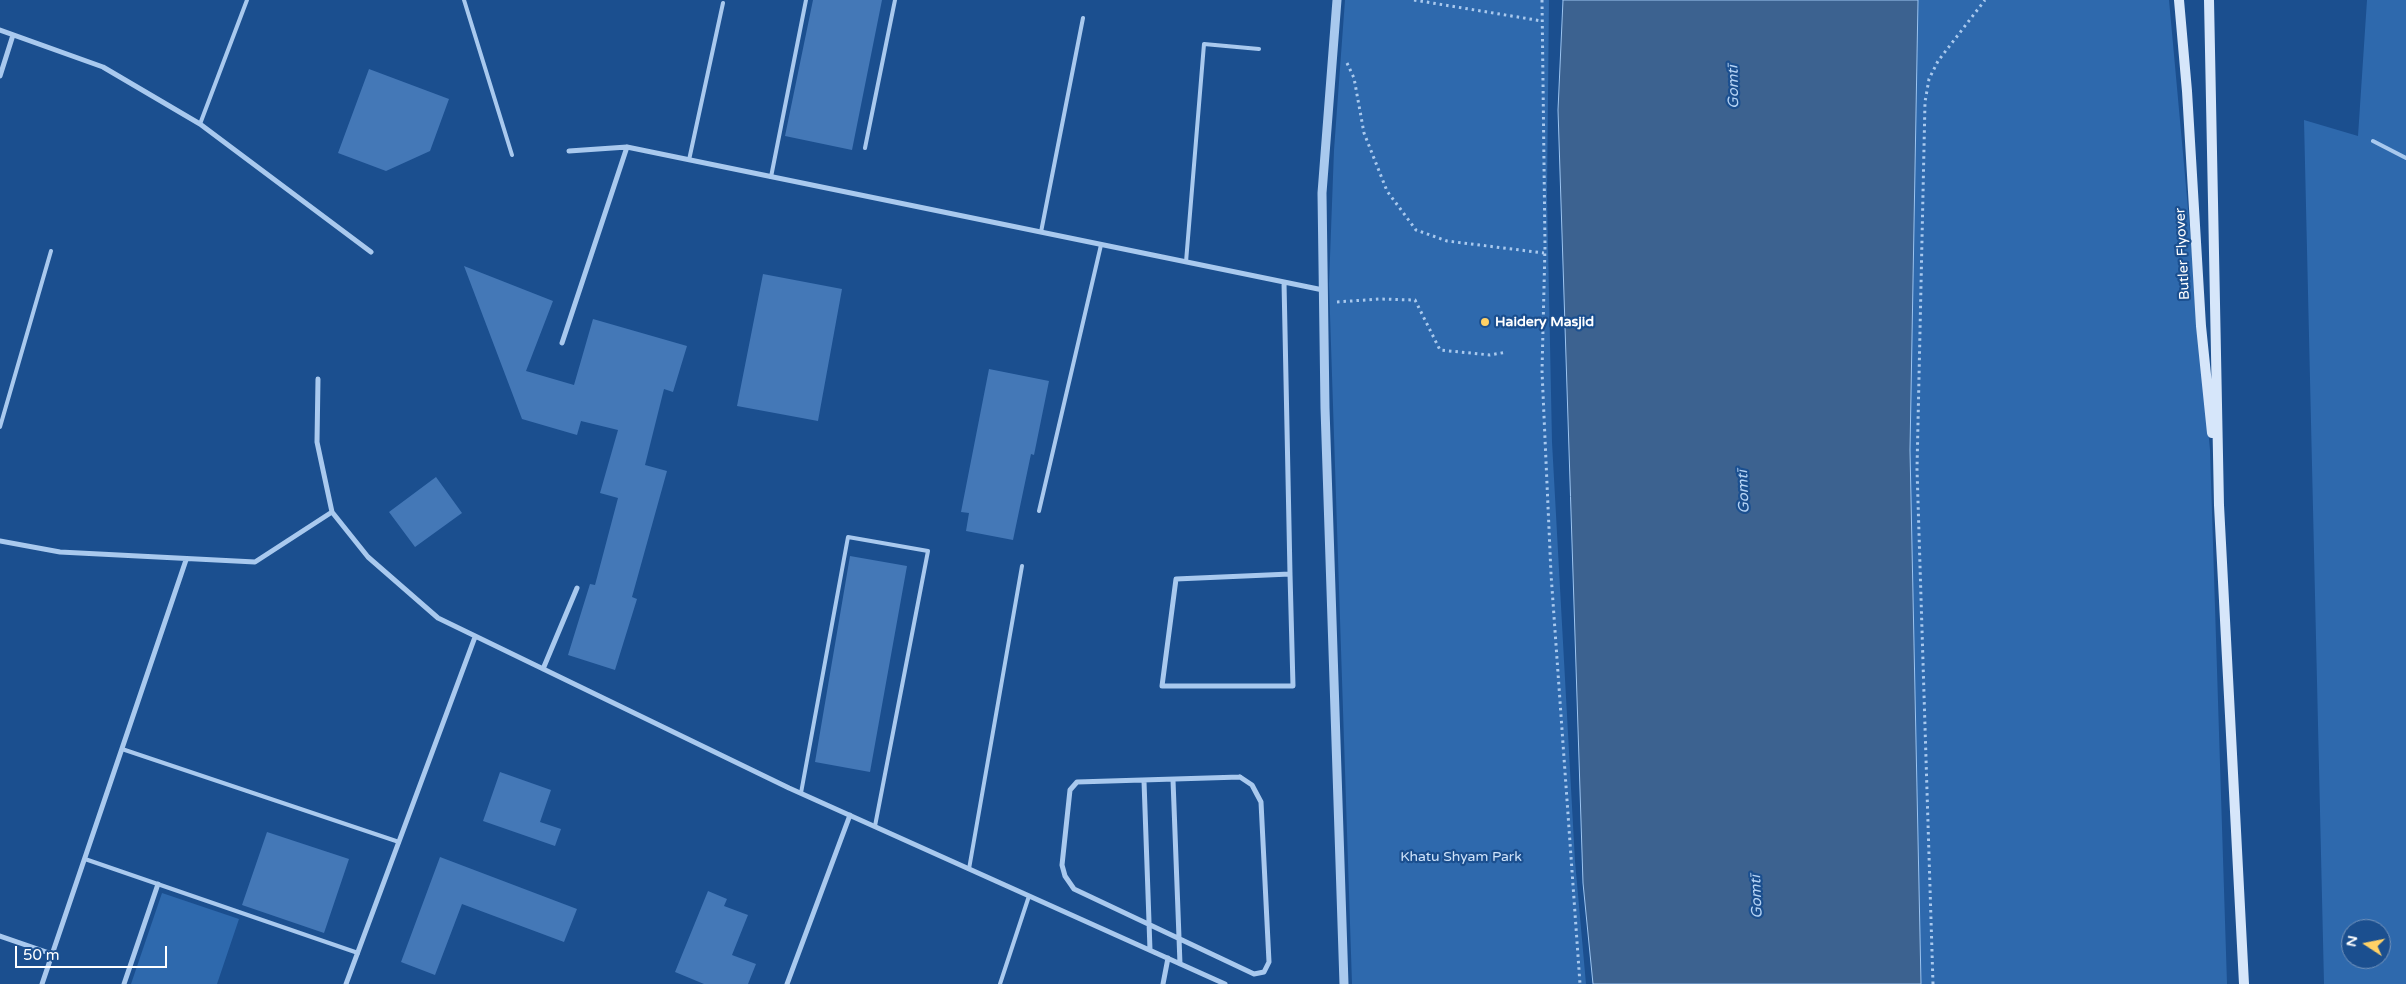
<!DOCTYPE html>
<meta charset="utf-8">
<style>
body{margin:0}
#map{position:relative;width:2406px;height:984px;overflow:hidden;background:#1b4f8f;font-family:"Varela Round",sans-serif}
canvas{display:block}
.north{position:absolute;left:2341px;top:919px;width:50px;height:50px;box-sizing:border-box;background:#1b4f8f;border:1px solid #7695bc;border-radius:50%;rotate:281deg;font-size:14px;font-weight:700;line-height:20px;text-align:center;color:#fff}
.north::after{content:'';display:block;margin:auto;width:18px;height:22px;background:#ffd166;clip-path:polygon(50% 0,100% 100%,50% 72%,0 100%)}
.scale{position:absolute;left:15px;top:946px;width:152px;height:22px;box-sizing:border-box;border:2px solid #fff;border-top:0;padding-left:6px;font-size:15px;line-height:18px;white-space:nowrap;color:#fff;-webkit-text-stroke:4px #1b4f8f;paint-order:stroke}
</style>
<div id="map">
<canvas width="2406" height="984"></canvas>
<div class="north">N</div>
<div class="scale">50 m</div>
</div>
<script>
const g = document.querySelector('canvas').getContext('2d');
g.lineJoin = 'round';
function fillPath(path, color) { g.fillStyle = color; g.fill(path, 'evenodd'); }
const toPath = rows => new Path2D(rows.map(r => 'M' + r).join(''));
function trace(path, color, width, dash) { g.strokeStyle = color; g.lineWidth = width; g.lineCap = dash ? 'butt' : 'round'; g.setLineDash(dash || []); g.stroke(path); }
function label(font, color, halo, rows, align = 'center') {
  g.font = font + ' "Varela Round",sans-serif'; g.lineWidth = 4.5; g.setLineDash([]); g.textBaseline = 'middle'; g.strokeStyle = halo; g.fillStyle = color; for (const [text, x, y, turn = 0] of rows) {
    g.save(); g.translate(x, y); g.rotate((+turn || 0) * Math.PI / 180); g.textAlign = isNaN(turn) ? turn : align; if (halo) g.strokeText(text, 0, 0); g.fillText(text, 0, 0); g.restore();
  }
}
fillPath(toPath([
 [1345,0,1549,0,1547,196,1552,442,1575,861,1586,984,1352,984,1329,284,1334,150],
 [1918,0,2169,0,2210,450,2227,984,1921,984,1910,450],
 [2367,0,2406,0,2406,984,2324,984,2304,120,2358,136],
 [2351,929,2381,929,2381,959,2351,959],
 [162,893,239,919,217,984,131,984]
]), '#2e69ad');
const water = toPath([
 [1563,0,1918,0,1910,450,1921,984,1593,984,1583,883,1558,110,1563,0]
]);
fillPath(water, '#3c6290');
trace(water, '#9cc4f0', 1);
fillPath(toPath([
 [813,0,882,0,852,150,785,136],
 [369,69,449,99,430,151,386,171,338,153],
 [464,266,553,301,526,371,574,385,593,319,687,346,673,392,664,389,645,465,667,471,632,597,637,599,615,670,568,655,590,584,595,585,618,498,600,493,618,430,581,421,577,435,522,419],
 [763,274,842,289,818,421,737,406],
 [989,369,1049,381,1034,455,1031,454,1013,540,966,531,969,513,961,512],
 [436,477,462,513,415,547,389,512],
 [850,556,907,566,870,772,815,762],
 [500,772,551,790,540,822,561,829,555,846,483,821],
 [267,832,349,859,324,933,242,905],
 [440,857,577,909,564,942,462,904,435,975,401,962],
 [708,891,727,899,724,906,748,915,732,955,756,964,748,984,704,984,675,972]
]), '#4478b7');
trace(toPath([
 [1414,0,1542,21],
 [1542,0,1545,246,1542,371,1551,574,1580,984],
 [1347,63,1354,78,1364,133,1387,191,1416,230,1447,241,1544,253],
 [1337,302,1379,299,1415,300,1440,350,1490,355,1507,352],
 [1933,984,1917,469,1925,102,1929,79,1938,61,1985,0]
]), '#a9c9ee', 3, [2.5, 4]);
trace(toPath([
 [464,0,512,155],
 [200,124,247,0],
 [2373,141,2406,158],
 [865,148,895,0],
 [689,160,723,3],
 [771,177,806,0],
 [1041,232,1083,18],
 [1186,262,1204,44,1259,49],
 [0,427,51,251],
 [1039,511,1101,245],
 [122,749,399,842],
 [801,793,848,537,928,551,875,826],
 [85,859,358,953],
 [969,869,1022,566],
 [1000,984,1029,896]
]), '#a9c9ee', 4);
trace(toPath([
 [0,30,103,67,200,124,371,252],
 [0,76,13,35],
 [569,151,627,147,1323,290],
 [1284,282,1290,574,1293,686,1162,686,1176,579,1290,574],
 [562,343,627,147],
 [318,379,317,442,332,512,368,557,438,618,789,788,1225,984],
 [0,541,60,552,255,562,332,512],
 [543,669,577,588],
 [1240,777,1252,785,1261,802,1269,962,1264,972,1254,974,1074,889,1065,876,1062,865,1070,790,1077,782,1240,777],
 [1173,780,1180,964],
 [1144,781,1150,950],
 [0,936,52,954],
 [42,984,186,560],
 [124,984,158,884],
 [346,984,475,637],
 [787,984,850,815],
 [1163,984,1168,958]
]), '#a9c9ee', 5);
trace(toPath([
 [1337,0,1322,193,1325,408,1344,984]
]), '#a9c9ee', 9);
trace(toPath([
 [2179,0,2187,91,2201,326,2212,433],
 [2209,0,2219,505,2244,984]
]), '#d6e6fa', 10);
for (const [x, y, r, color] of [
 [1485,322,5,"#ffd166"]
]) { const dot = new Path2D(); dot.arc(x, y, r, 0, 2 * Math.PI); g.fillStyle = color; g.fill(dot); trace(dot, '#1b4f8f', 2); }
label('14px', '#fff', '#1b4f8f', [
 ["Butler Flyover",2183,254,-93]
]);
label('bold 14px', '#fff', '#1b4f8f', [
 ["Haidery Masjid",1495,322]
], 'left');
label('14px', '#cfe3fa', '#1b4f8f', [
 ["Khatu Shyam Park",1461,857]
]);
label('italic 15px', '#b5d3f5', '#1b4f8f', [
 ["Gomtī",1734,87,-91],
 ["Gomtī",1744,492,-92],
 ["Gomtī",1757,897,-92]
]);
</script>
